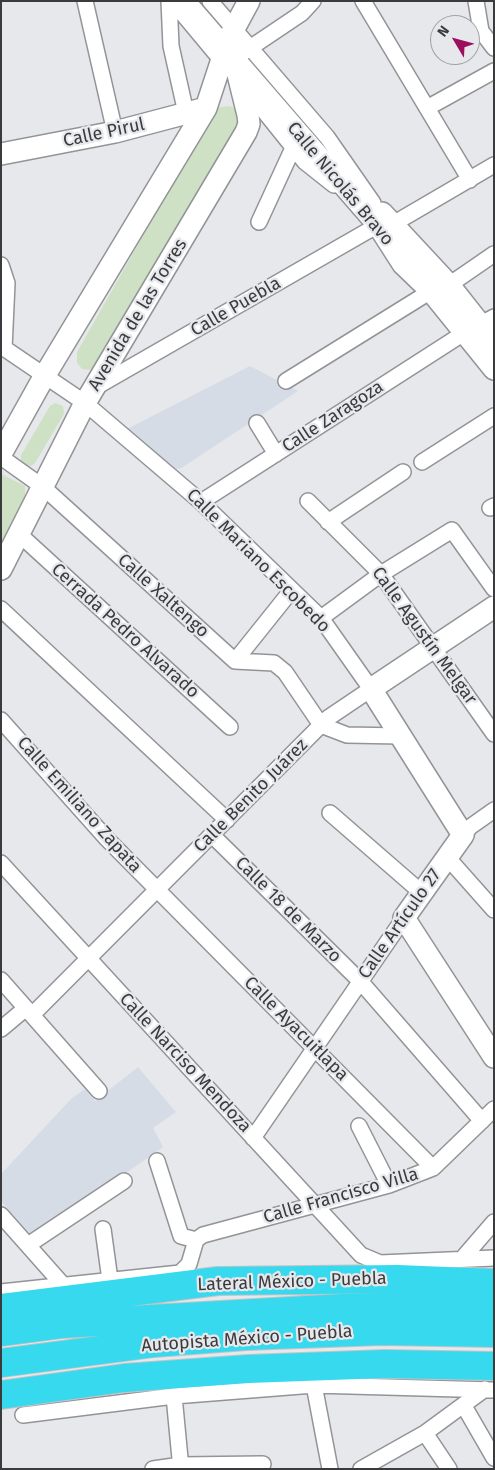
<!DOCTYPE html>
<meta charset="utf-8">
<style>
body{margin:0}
#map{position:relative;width:495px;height:1470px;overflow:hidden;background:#e6e8ec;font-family:"Fira Sans",sans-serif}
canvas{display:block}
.frame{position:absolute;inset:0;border:2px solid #3b3b3d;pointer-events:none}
.north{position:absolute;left:430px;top:15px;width:50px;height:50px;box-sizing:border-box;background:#e6e8ec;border:1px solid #a2a3a6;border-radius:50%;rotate:307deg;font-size:14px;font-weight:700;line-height:20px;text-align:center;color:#3b3b3d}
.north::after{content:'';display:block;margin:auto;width:18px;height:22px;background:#9d0e5c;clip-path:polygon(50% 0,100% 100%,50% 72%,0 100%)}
</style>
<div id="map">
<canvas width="495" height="1470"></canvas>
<div class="frame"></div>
<div class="north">N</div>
</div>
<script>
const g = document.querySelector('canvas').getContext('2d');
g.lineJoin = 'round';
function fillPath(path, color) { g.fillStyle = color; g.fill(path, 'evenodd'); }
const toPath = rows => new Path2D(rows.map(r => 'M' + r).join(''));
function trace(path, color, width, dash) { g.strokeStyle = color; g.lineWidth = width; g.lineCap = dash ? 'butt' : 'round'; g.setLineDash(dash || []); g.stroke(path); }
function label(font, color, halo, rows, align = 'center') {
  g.font = font + ' "Fira Sans",sans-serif'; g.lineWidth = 4.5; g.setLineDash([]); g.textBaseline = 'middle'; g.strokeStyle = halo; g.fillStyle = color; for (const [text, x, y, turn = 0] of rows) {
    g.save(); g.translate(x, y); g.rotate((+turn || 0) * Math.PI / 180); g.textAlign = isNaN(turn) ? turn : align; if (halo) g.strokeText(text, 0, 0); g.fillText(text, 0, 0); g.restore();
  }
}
fillPath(toPath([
 [250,366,298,391,180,469,167,468,127,429],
 [138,1067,176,1112,153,1128,163,1147,34,1238,1,1201,1,1174,72,1098,85,1089,95,1101]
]), '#d6dce6');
fillPath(toPath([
 [230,106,238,110,242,119,96,367,89,370,82,369,77,363,77,352,212,114,220,107],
 [55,403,63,406,64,414,35,463,31,466,25,465,21,460,21,455,50,406],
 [1,474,25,486,25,509,1,553]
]), '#cfe1c4');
const street = toPath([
 [85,1,115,132],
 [169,1,171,46,186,113],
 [172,1,227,67],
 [210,1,327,137,373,203],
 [363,1,470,180],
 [476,1,481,31,494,48],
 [241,54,302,13,313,1],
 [244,86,305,162,334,185],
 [427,108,494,71],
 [259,222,293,148],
 [1,265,7,283,4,349],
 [1,346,85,403,201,502,321,618,371,689,328,718,32,1015],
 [286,381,431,291,449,285,494,254],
 [96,387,378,225,393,224,494,165],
 [257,423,276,454],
 [1,457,43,487,235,661,274,663,285,672,321,725,347,735,401,736],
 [422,462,494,416],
 [308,501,381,574,494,734],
 [201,502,464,333,494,317],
 [490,508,494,506],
 [328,522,403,472],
 [19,534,230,727],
 [1,609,227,820],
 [321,618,381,574,452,530,494,589],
 [235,661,291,591],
 [1,720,107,839,433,1168],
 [330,813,422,893],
 [212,835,360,981,482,1121],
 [463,835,470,827,494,810],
 [447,857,494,910],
 [1,863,361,1255,380,1263,494,1258],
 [1,980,99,1091],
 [1,1029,26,1008],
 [359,1126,389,1185],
 [253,1138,404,918],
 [157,1161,181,1236,196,1240],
 [1,1215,63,1285],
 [103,1229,110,1280],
 [196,1240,203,1235,389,1185,433,1168,494,1109],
 [28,1245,124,1181],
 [462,1259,494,1222],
 [1,1292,180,1273,189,1264,196,1240],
 [314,1385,330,1469],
 [174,1396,181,1469],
 [464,1406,494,1458],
 [23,1415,174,1396,314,1385,494,1390],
 [425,1433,449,1469],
 [153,1469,181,1465,263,1464],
 [361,1469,425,1433,485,1389]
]);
const secondary = toPath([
 [184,1,378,225,403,264,431,291,494,369],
 [1,154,115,132,206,108],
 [382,213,449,285,494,342],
 [1,454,45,375,206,108,229,38,249,1],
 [1,569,85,403,246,132,249,124,248,115,229,38],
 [494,607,371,689,463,835,404,918,494,1057]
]);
const highway = toPath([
 [1,1308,218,1281,398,1279,494,1283],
 [1,1332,62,1324,343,1308,494,1305],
 [1,1363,154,1343,246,1336,382,1331,494,1333],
 [1,1395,124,1378,248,1369,385,1364,494,1366]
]);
trace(street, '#929497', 18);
trace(secondary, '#929497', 24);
trace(highway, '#c4c4c5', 30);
trace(street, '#fff', 15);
trace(secondary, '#fff', 21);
trace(highway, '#36d9ee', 28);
label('18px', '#3b3b3d', '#e6e8ec', [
 ["Calle Pirul",104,133,-12],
 ["Calle Nicolás Bravo",340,184,50],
 ["Calle Puebla",236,307,-30],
 ["Avenida de las Torres",138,315,-59],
 ["Calle Zaragoza",333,417,-33],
 ["Calle Mariano Escobedo",258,561,45],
 ["Calle Xaltengo",163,596,42],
 ["Cerrada Pedro Alvarado",125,631,42],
 ["Calle Agustín Melgar",424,636,54],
 ["Calle Benito Juárez",251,796,-45],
 ["Calle Emiliano Zapata",79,805,48],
 ["Calle 18 de Marzo",288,910,45],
 ["Calle Artículo 27",400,924,-55],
 ["Calle Ayacuitlapa",296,1029,45],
 ["Calle Narciso Mendoza",185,1063,47],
 ["Calle Francisco Villa",341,1196,-16],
 ["Lateral México - Puebla",292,1282,-2],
 ["Autopista México - Puebla",247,1339,-4]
]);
</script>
